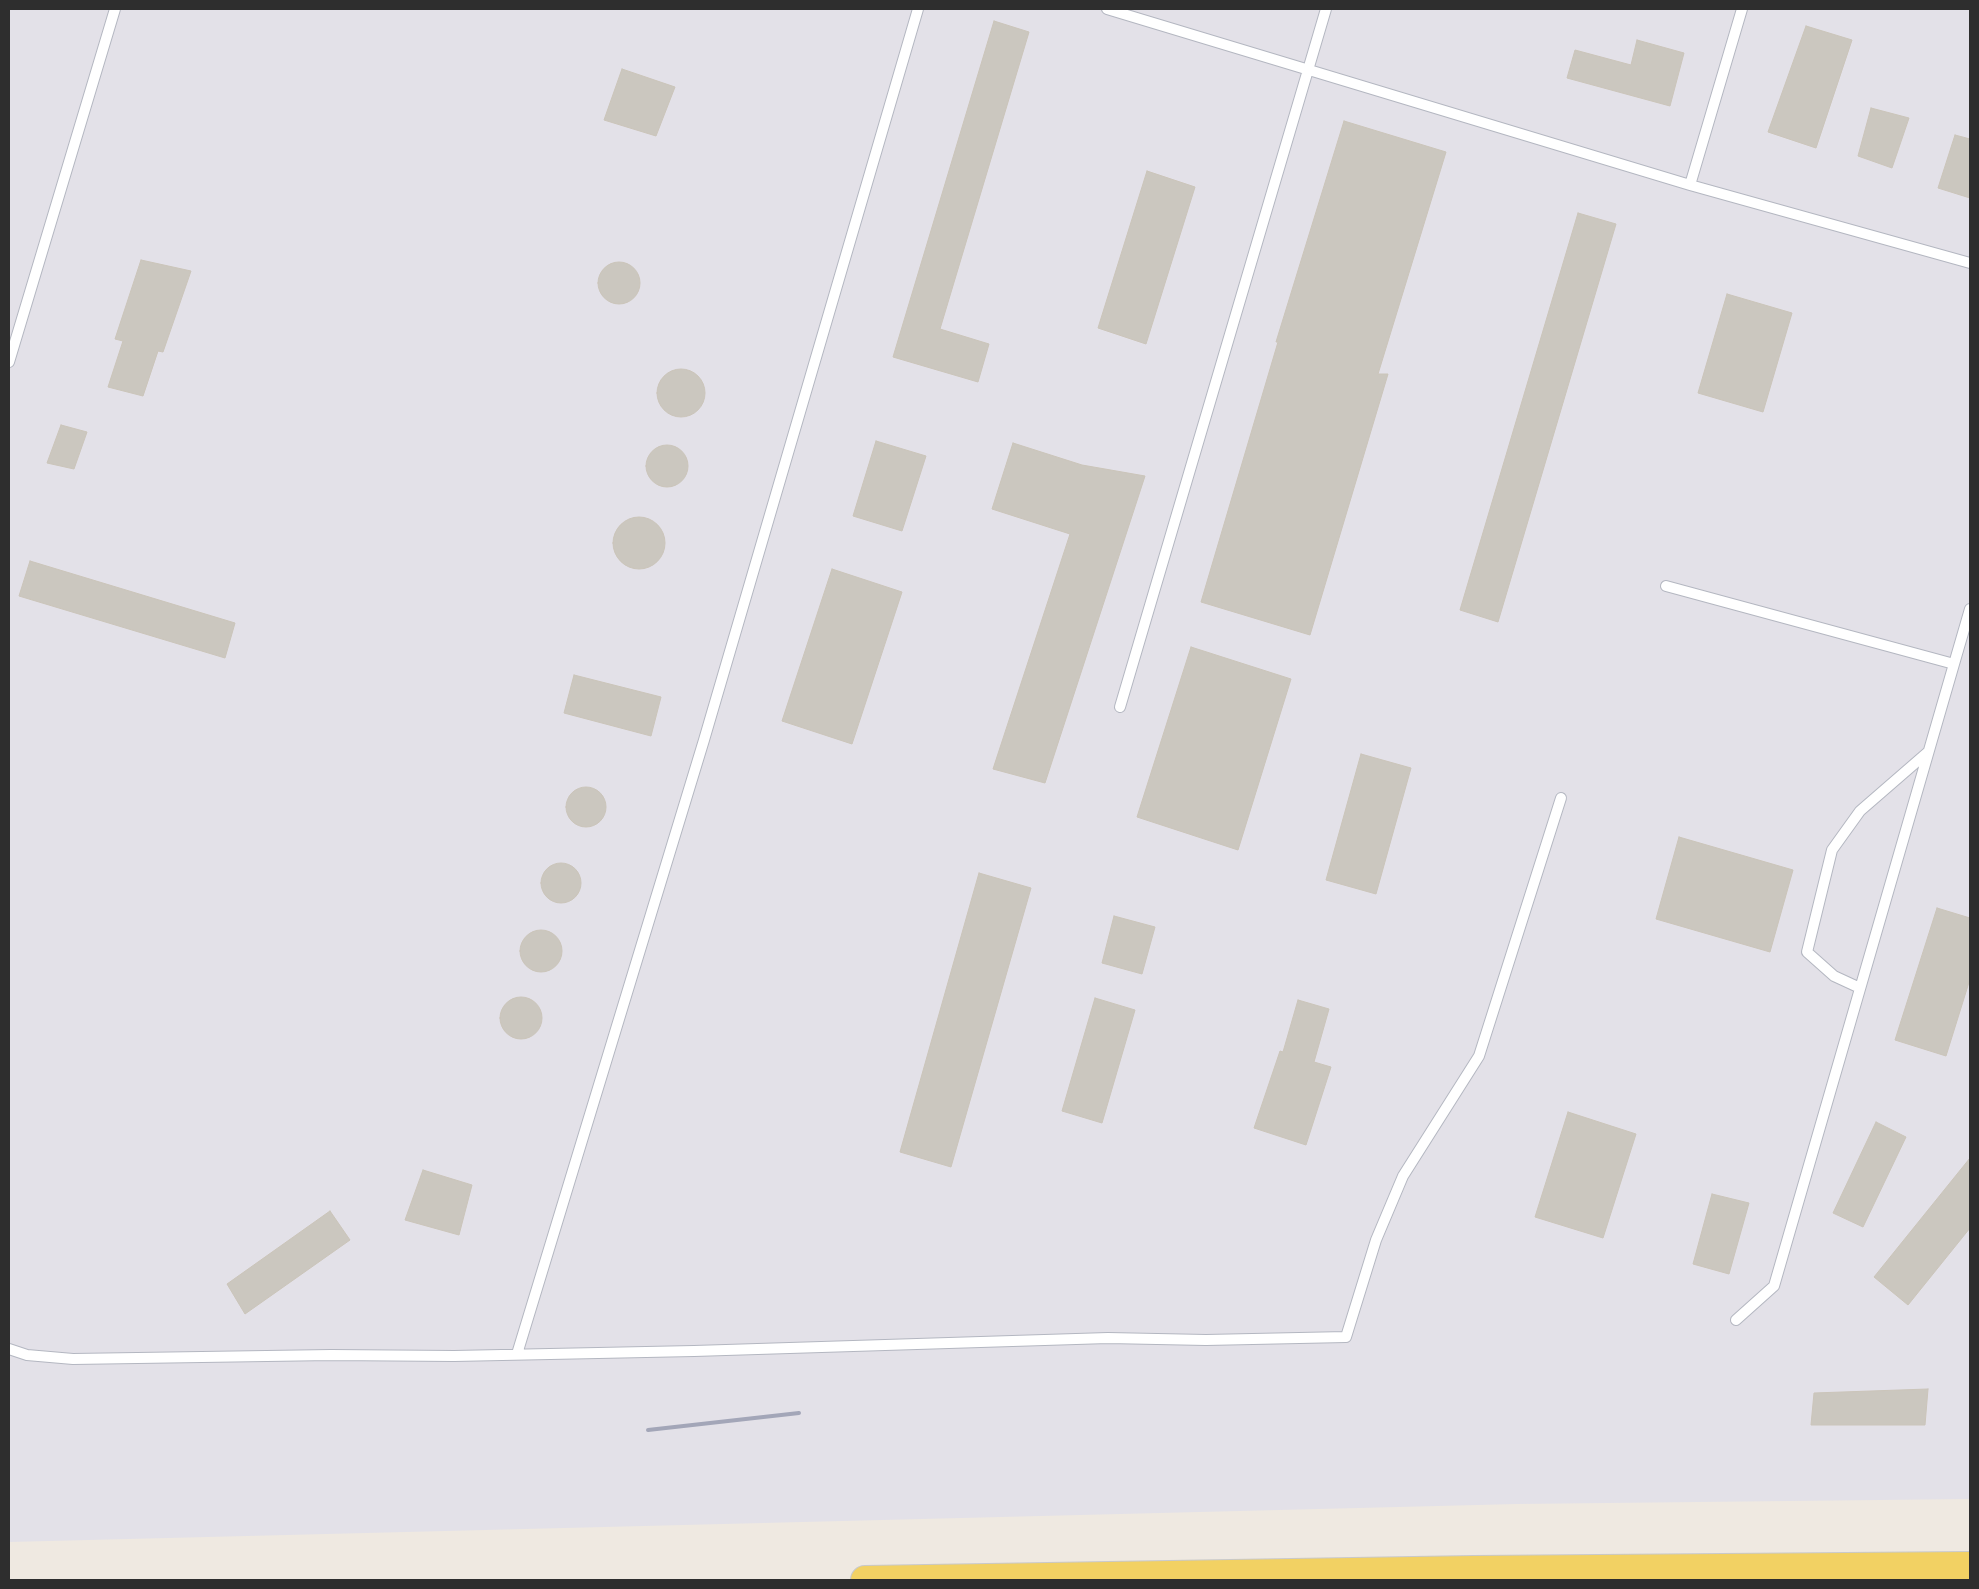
<!DOCTYPE html>
<style>
body{margin:0}
#map{position:relative;width:1979px;height:1589px;overflow:hidden;background:#efe9e1;font-family:Manrope,sans-serif}
canvas{display:block}
.frame{position:absolute;inset:0;border:10px solid #2e2e2e;pointer-events:none}
</style>
<div id="map">
<canvas width="1979" height="1589"></canvas>
<div class="frame"></div>
</div>
<script>
const g = document.querySelector('canvas').getContext('2d');
g.lineJoin = 'round';
function fillPath(path, color) { g.fillStyle = color; g.fill(path, 'evenodd'); }
const toPath = rows => new Path2D(rows.map(r => 'M' + r).join(''));
function trace(path, color, width, dash) { g.strokeStyle = color; g.lineWidth = width; g.lineCap = dash ? 'butt' : 'round'; g.setLineDash(dash || []); g.stroke(path); }
fillPath(toPath([
 [9,9,1970,9,1970,1499,1517,1504,9,1542]
]), '#e3e1e8');
const building = toPath([
 [994,21,1029,32,940,329,989,344,978,382,893,357,994,21],
 [1806,26,1852,40,1816,148,1768,132,1806,26],
 [1637,40,1684,53,1670,106,1567,78,1575,50,1631,65,1637,40],
 [622,69,675,87,656,136,604,120,622,69],
 [1871,108,1909,118,1892,168,1858,156,1871,108],
 [1344,121,1446,152,1378,374,1388,374,1310,635,1201,602,1278,342,1276,342,1344,121],
 [1955,135,1970,139,1970,198,1938,188,1955,135],
 [1147,171,1195,187,1146,344,1098,328,1147,171],
 [1578,213,1616,224,1498,622,1460,610,1578,213],
 [141,260,191,271,163,352,158,351,143,396,108,387,123,341,115,339,141,260],
 '598 283a21 21 0 1 1 42 0a21 21 0 1 1-42 0Z',
 [1727,294,1792,313,1763,412,1698,393,1727,294],
 '657 393a24 24 0 1 1 48 0a24 24 0 1 1-48 0Z',
 [61,425,87,432,74,469,47,463,61,425],
 [876,441,926,456,902,531,853,516,876,441],
 [1013,443,1082,465,1145,476,1045,783,993,769,1070,534,992,509,1013,443],
 '646 466a21 21 0 1 1 42 0a21 21 0 1 1-42 0Z',
 '613 543a26 26 0 1 1 52 0a26 26 0 1 1-52 0Z',
 [30,561,235,623,225,658,19,596,30,561],
 [832,569,902,592,852,744,782,721,832,569],
 [1191,647,1291,679,1238,850,1137,817,1191,647],
 [574,675,661,697,651,736,564,713,574,675],
 [1361,754,1411,768,1376,894,1326,880,1361,754],
 '566 807a20 20 0 1 1 40 0a20 20 0 1 1-40 0Z',
 [1679,837,1793,870,1770,952,1656,919,1679,837],
 '541 883a20 20 0 1 1 40 0a20 20 0 1 1-40 0Z',
 [979,873,1031,888,951,1167,900,1152,979,873],
 [1937,908,1970,918,1970,979,1946,1056,1895,1040,1937,908],
 [1114,916,1155,927,1142,974,1102,963,1114,916],
 '520 951a21 21 0 1 1 42 0a21 21 0 1 1-42 0Z',
 '500 1018a21 21 0 1 1 42 0a21 21 0 1 1-42 0Z',
 [1095,998,1135,1010,1102,1123,1062,1111,1095,998],
 [1298,1000,1329,1009,1314,1062,1331,1067,1306,1145,1254,1128,1280,1051,1283,1052,1298,1000],
 [1568,1112,1636,1134,1603,1238,1535,1217,1568,1112],
 [1876,1122,1906,1137,1863,1227,1833,1213,1876,1122],
 [1970,1158,1970,1228,1908,1305,1874,1277,1970,1158],
 [423,1170,472,1185,459,1235,405,1220,423,1170],
 [1712,1194,1749,1203,1729,1274,1693,1264,1712,1194],
 [330,1211,350,1240,245,1314,227,1284,330,1211],
 [1928,1389,1925,1425,1811,1425,1814,1393,1928,1389]
]);
fillPath(building, '#cbc7bf');
trace(building, '#cbc5ba', 1);
const lane = toPath([
 [1107,9,1690,185,1970,263],
 [1690,185,1742,9],
 [9,362,115,9],
 [1666,586,1954,664,1970,609],
 [1120,707,1326,9],
 [1860,988,1834,976,1807,952,1832,850,1860,811,1928,752],
 [1736,1320,1774,1286,1954,664],
 [9,1349,27,1355,73,1359,331,1355,454,1356,694,1351,1108,1338,1206,1340,1346,1337,1376,1240,1403,1176,1479,1056,1561,798],
 [517,1354,704,740,918,9]
]);
const primary = toPath([
 [865,1580,1474,1570,1970,1566]
]);
trace(lane, '#b4b7c1', 12);
trace(primary, '#c9c9c9', 30);
trace(lane, '#fff', 10);
trace(primary, '#f2d163', 28);
trace(toPath([
 [648,1430,799,1413]
]), '#a3a6b8', 4);
</script>
